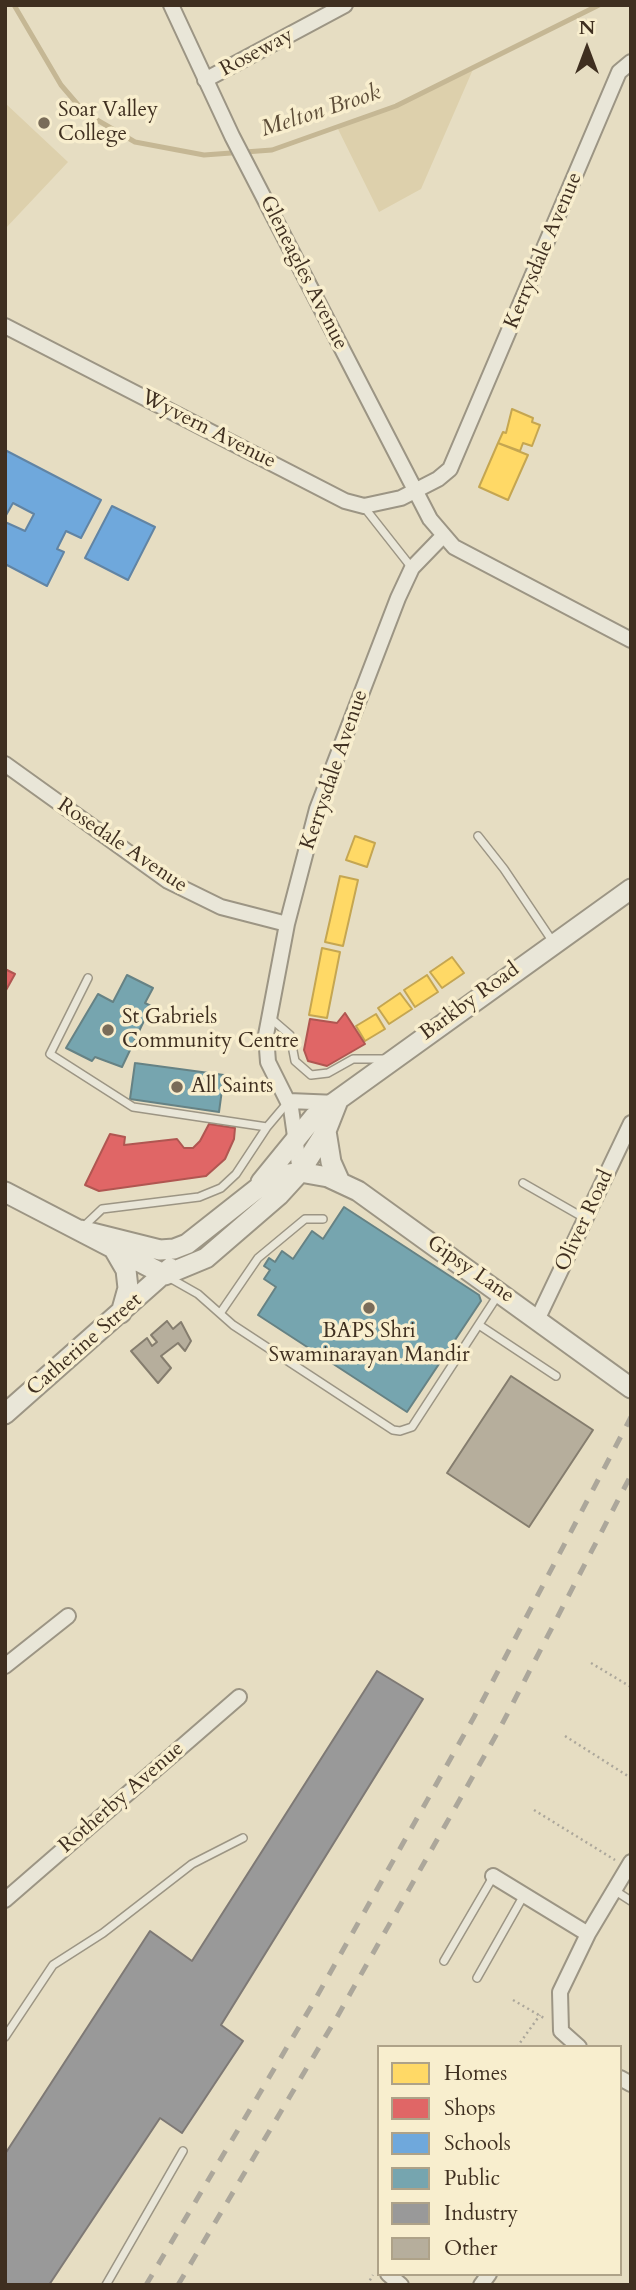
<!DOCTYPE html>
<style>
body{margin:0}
#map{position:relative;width:636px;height:2290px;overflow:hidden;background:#e6ddc2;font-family:Cardo,serif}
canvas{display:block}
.frame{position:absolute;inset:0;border:7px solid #3f2f20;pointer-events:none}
.legend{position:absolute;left:377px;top:2045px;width:245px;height:231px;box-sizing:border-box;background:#f8eece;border:2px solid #aea288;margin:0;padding:9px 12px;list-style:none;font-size:21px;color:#3f2f20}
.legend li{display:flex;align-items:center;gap:14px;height:35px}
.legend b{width:35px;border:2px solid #aea288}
.north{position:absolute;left:552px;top:14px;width:70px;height:70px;-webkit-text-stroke:5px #f8eece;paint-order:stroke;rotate:0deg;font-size:19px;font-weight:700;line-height:28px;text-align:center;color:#3f2f20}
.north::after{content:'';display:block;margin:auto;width:24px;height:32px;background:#3f2f20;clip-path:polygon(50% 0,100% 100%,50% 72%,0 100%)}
</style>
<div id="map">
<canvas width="636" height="2290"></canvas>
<div class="frame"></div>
<ul class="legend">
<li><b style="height:19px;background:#ffd966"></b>Homes</li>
<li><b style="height:19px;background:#e06666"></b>Shops</li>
<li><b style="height:19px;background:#6fa8dc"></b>Schools</li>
<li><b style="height:19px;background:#76a5af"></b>Public</li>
<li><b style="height:19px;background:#999"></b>Industry</li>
<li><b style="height:19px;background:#b6ae9c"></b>Other</li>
</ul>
<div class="north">N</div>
</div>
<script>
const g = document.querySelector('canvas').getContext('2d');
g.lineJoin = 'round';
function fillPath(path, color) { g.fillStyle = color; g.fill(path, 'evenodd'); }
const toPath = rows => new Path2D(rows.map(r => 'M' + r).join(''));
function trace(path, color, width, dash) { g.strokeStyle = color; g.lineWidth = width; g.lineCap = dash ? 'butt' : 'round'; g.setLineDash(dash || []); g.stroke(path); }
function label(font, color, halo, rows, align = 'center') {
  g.font = font + ' Cardo,serif'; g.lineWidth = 7; g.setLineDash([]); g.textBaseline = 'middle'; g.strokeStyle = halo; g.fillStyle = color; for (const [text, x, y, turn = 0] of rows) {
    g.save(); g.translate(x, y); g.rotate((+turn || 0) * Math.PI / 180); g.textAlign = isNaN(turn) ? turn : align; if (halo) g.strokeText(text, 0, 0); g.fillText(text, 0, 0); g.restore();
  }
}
fillPath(toPath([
 [474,67,421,189,379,212,337,127,396,106],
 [5,103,68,162,5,229]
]), '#ddd0ac');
const homes = toPath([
 [512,409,533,418,532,422,540,425,532,446,523,443,520,451,498,443,503,432,506,433,512,409],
 [498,443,528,455,508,500,479,487,498,443],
 [355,836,375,843,367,867,346,860,355,836],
 [340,876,358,880,343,946,325,942,340,876],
 [322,948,340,952,327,1018,309,1015,322,948],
 [452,957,464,973,442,988,430,972,452,957],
 [427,975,438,992,415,1007,404,990,427,975],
 [400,993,412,1009,389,1024,378,1008,400,993],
 [376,1014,385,1029,365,1041,356,1026,376,1014]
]);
fillPath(homes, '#ffd966');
trace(homes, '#c5a651', 2);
const shops = toPath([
 [5,969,15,974,5,992,5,969],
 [345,1013,365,1044,327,1066,308,1061,304,1050,310,1019,337,1023,345,1013],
 [209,1124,235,1128,234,1139,225,1159,206,1176,99,1191,85,1185,110,1134,125,1137,124,1145,177,1139,184,1148,193,1148,200,1141,209,1124]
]);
fillPath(shops, '#e06666');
trace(shops, '#b05651', 2);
const schools = toPath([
 [5,450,101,500,81,538,66,531,57,549,64,552,47,586,5,564,5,522,25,531,34,514,13,503,5,517,5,450],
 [112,506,155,527,128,580,85,558,112,506]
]);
fillPath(schools, '#6fa8dc');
trace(schools, '#6184a4', 2);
const public = toPath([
 [127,975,153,988,145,1003,151,1006,122,1067,95,1057,92,1061,66,1048,98,994,113,1002,127,975],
 [135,1063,224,1075,219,1112,130,1099,135,1063],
 [344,1207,479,1295,481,1301,407,1412,258,1315,276,1287,264,1279,270,1270,264,1266,269,1258,275,1262,282,1251,293,1259,312,1231,323,1239,344,1207]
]);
fillPath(public, '#76a5af');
trace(public, '#668284', 2);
const industry = toPath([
 [377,1671,423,1699,221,2025,243,2041,182,2133,160,2118,49,2285,5,2285,5,2154,150,1931,192,1961,377,1671]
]);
fillPath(industry, '#999');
trace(industry, '#7e7975', 2);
trace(toPath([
 [14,5,61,85,85,113,135,142,204,155,272,150,396,106,599,5]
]), '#c5b794', 5);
const building = toPath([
 [167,1321,173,1329,181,1322,191,1341,185,1351,178,1343,161,1356,171,1368,158,1383,131,1351,147,1338,152,1346,157,1342,151,1335,167,1321],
 [511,1376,593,1430,529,1527,447,1473,511,1376]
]);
fillPath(building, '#b6ae9c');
trace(building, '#857d6e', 2);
const service = toPath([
 [364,507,412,568],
 [478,836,504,869,553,942],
 [88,978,50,1054,133,1107,267,1127],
 [268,1016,290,1035,295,1061,311,1075,328,1073,353,1059,387,1059],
 [523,1183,586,1219],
 [82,1228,102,1209,199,1197,221,1188,236,1174,267,1127,289,1101],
 [168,1277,198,1294,233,1325,393,1430,400,1431,412,1427,498,1295],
 [221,1312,258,1258,305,1219,323,1219],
 [479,1325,556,1376],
 [614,1890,631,1901],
 [444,1961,493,1877],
 [477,1978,524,1895],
 [5,2037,53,1965,103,1933,192,1864,243,1838],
 [106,2285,183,2151]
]);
const minor = toPath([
 [171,5,232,136,430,519,454,547,631,640],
 [205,80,345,5],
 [5,326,345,501,364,506,401,498,438,479,450,469,619,72,631,62],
 [5,764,168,881,221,907,287,924],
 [289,1101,337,1103],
 [300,1172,291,1108,268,1062,266,1035,287,924,317,809,398,598,412,568,443,536],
 [538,1318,631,1123],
 [5,1666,68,1616],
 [493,1876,588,1934],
 [5,1900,239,1697],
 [579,2047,561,2031,560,1992,588,1934,631,1862],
 [620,2078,631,2084],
 [388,2274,401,2285],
 [481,2285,489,2274]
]);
const tertiary = toPath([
 [326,1131,331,1162,339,1180],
 [261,1182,314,1117,631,889],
 [5,1192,165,1275,206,1258,279,1195,300,1172,326,1131,337,1103],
 [80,1230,160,1250,174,1249,187,1244,272,1177,300,1172,328,1177,358,1191,631,1388],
 [115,1251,126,1270,128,1288,121,1313],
 [5,1414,170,1268]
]);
trace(service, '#9c9584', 10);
trace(minor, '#9c9584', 18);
trace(tertiary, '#9c9584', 23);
trace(toPath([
 [591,1663,631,1687],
 [565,1736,631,1778],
 [534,1810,615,1860],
 [513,2000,544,2018],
 [517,2047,540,2015],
 [367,2285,373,2275]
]), '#aca79b', 2.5, [2, 3.5]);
trace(service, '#e9e6d8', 7);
trace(minor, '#e9e6d8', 14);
trace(tertiary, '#e9e6d8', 19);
trace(toPath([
 [146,2285,312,2005,474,1717,631,1417],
 [178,2285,337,2017,499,1730,631,1475]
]), '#aca79b', 5, [12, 12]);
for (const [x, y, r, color] of [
 [44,123,7,"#796c59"],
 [108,1030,7,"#796c59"],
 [177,1087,7,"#796c59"],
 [369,1308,7,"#796c59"]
]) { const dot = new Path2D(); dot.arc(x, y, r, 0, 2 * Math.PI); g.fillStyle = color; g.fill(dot); trace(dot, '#f8eece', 2.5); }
label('21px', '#3f2f20', '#f8eece', [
 ["Roseway",257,53,-28],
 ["Kerrysdale Avenue",544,251,-67],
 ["Gleneagles Avenue",303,273,63],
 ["Wyvern Avenue",208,430,27],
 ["Kerrysdale Avenue",335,770,-71],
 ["Rosedale Avenue",122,846,34],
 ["Barkby Road",470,1002,-36],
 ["Oliver Road",585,1221,-65],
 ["Gipsy Lane",470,1270,35],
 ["Catherine Street",85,1345,-41],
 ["Rotherby Avenue",122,1798,-41]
]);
label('21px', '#3f2f20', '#f8eece', [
 ["Soar Valley",58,111],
 ["College",58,135],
 ["St Gabriels",122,1018],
 ["Community Centre",122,1042],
 ["All Saints",191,1087],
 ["BAPS Shri",369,1332,"center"],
 ["Swaminarayan Mandir",369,1356,"center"]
], 'left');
label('italic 23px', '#5d4d38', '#f8eece', [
 ["Melton Brook",321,112,-18]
]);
</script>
